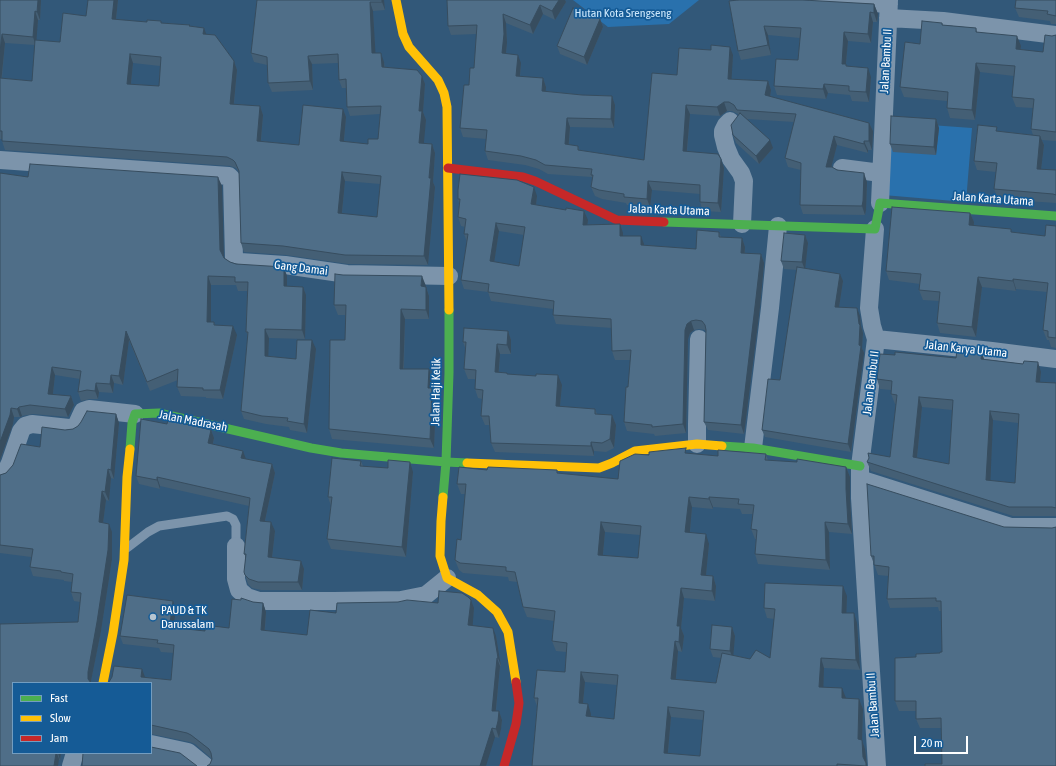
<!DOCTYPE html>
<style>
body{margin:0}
#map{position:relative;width:1056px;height:766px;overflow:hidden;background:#325879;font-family:"Asap Condensed",sans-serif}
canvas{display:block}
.legend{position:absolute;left:12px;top:682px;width:140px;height:72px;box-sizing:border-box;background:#155b96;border:1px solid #739dc0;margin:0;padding:5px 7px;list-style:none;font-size:12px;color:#fff}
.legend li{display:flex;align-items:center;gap:8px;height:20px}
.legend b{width:20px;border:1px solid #739dc0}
.scale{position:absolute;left:914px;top:736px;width:54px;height:18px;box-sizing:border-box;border:2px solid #fff;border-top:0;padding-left:5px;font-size:12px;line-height:14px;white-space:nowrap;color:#fff;-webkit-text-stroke:3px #155b96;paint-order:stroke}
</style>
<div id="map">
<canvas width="1056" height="766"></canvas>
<ul class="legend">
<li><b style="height:5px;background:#4caf50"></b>Fast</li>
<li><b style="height:5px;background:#ffc107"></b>Slow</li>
<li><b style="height:5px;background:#c62828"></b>Jam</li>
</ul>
<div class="scale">20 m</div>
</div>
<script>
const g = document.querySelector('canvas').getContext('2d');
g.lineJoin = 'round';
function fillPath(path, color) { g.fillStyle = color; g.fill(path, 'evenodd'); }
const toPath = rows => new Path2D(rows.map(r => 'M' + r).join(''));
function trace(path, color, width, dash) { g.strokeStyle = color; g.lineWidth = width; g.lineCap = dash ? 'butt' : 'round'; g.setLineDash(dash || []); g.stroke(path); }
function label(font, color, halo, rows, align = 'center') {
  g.font = font + ' "Asap Condensed",sans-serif'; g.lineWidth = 3.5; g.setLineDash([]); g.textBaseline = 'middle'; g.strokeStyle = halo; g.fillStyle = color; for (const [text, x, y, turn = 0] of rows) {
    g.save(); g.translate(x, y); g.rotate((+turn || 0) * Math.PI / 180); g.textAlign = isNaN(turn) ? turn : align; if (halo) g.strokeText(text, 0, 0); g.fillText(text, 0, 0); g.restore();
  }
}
fillPath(toPath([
 [573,0,699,0,669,24,608,27],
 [889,122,972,128,966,202,883,195]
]), '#2971ad');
trace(toPath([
 [127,548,148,532,159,526,227,516,233,519,236,525,236,546]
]), '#7c94ab', 9);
trace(toPath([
 [818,0,889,4],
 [888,18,943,21,1056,35],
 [730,121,726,125,723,131,723,135,726,147,731,159,741,173,744,181,742,224],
 [0,160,229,176,231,178,232,180,234,258,236,261,240,262,285,265,347,274,449,276],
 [842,168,881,173],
 [880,203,889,0],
 [875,229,869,308,872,326,876,339,860,466,860,498,877,766],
 [876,339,992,351,1056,359],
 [697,444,697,424,699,339],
 [753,448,770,308,778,226],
 [0,474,2,474,7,469,10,463,21,431,25,426,32,424,69,428,74,427,77,424,83,411,89,409,135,414],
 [860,479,1011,527,1056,527],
 [236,546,236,579,239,590,247,597,259,601,334,601,401,600,426,595,447,578],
 [151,744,188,752,205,766],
 [71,766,75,753]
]), '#7c94ab', 18);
trace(toPath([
 [664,222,875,229,880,203,1056,216],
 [722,446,753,448,860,466],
 [130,449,132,423,135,414,159,413,311,448,341,453,446,462,467,463],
 [443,497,446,462,449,373,449,310]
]), '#4caf50', 9);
trace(toPath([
 [396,0,403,34,409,47,438,80,444,93,447,107,449,310],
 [467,463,599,468,612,463,635,451,697,444,722,446],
 [443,497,441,521,440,556,447,578,478,595,497,612,508,632,516,682],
 [103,683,113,633,124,560,127,477,130,449]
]), '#ffc107', 9);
trace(toPath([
 [448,168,523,177,535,181,617,220,664,222],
 [504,766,516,724,519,703,516,682]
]), '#c62828', 9);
fillPath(toPath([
 [0,0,41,0,40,20,38,20,36,40,60,42,86,16,118,0,116,20,190,25,190,27,206,34,234,61,237,70,234,104,260,106,263,115,261,141,299,145,343,109,346,117,344,141,368,144,378,139,380,114,350,116,347,107,346,88,342,88,339,80,338,63,312,64,313,90,272,92,268,83,267,65,254,62,251,53,257,0,384,2,385,10,373,11,375,53,384,62,385,67,422,76,425,84,423,112,426,120,423,144,432,144,435,153,433,182,435,187,428,265,348,264,286,255,244,252,241,243,239,172,236,168,230,166,5,150,2,141,2,139,0,139],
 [5,43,35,45,32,81,2,78],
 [133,63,160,66,159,86,131,84],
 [345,181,380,184,377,217,342,214],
 [447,0,565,0,566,2,555,20,543,14,533,34,506,23,507,43,506,54,521,63,520,77,543,78,546,87,545,91,582,95,612,96,615,105,614,128,570,127,569,145,578,146,580,151,644,160,677,75,733,55,731,79,768,81,771,90,770,97,869,123,873,131,872,150,868,150,868,153,837,145,831,167,867,182,866,210,865,215,803,214,800,205,801,170,788,167,785,158,794,122,747,119,773,148,759,164,736,143,733,135,739,116,738,114,732,111,727,111,720,116,690,114,687,152,721,159,724,168,721,212,703,211,700,202,700,194,652,190,650,207,627,205,626,203,602,199,595,196,591,187,592,180,592,177,548,174,539,169,525,165,488,160,485,151,486,139,463,137,460,128,469,85,474,68,477,34,451,35,448,26],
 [1056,0,1056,24,1051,24,1050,21,1019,17,1015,8],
 [729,1,814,1,874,4,878,14,877,22,873,22,871,43,848,41,846,64,847,66,871,77,869,102,852,101,850,95,828,93,826,99,777,95,774,86,798,60,800,38,768,35,771,55,741,60,738,51],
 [600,19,603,27,587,65,560,54,557,46],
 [942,23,943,25,976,28,977,32,1021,46,1020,50,1043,52,1052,36,1056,35,1056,141,1042,140,1044,145,1041,169,1056,170,1056,203,998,199,994,189,996,172,977,170,974,161,998,131,1033,135,1031,129,1033,108,1016,107,1012,97,1014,76,980,72,975,120,950,118,947,108,947,101,904,97,900,87,920,44],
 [936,119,939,128,936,155,893,152,890,144],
 [0,173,28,177,222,186,223,257,224,258,230,262,287,276,287,286,303,287,306,295,305,339,269,338,268,356,296,359,316,349,307,433,290,430,289,427,266,424,244,419,241,411,248,335,246,332,247,291,238,291,236,285,211,285,211,322,214,322,215,325,237,335,223,399,206,398,206,397,181,396,177,387,178,380,150,391,129,340,123,385,114,383,113,393,99,392,98,399,90,399,81,401,78,392,80,379,55,375,53,394,71,396,74,405,68,417,33,414,22,416,20,417,14,417,13,424,0,460],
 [537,196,536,205,588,220,587,225,623,233,623,236,644,245,696,249,719,232,721,237,742,238,745,247,745,253,761,254,764,263,760,307,744,434,708,430,704,422,706,332,705,330,699,329,694,330,690,333,688,339,686,433,655,436,654,434,627,431,624,422,628,387,631,360,615,360,612,351,612,328,556,324,553,315,553,309,491,301,488,292,464,289,461,280,467,242,464,234,465,227,461,226,458,217,459,203,458,199],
 [499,231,524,235,519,266,494,262],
 [970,213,974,222,974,226,1012,232,1045,236,1056,226,1056,348,1051,347,1049,340,1047,340,1043,330,1047,292,1016,289,1016,291,982,287,976,337,940,333,937,323,939,301,923,300,919,290,920,284,889,280,886,271],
 [805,235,808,243,805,268,843,281,839,307,860,316,861,326,863,333,862,348,864,353,851,452,765,437,762,430,780,380,797,270,784,269,781,261],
 [426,286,429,296,429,319,405,319,404,369,432,379,432,388,436,397,434,448,332,439,329,429,345,340,345,315,338,315,334,305],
 [508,331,511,340,511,354,500,354,499,372,562,385,560,406,595,409,597,414,612,415,616,425,614,448,606,452,594,451,594,456,495,452,491,443,490,425,485,425,481,416,482,399,478,398,475,389,475,379,468,379,464,369,466,350,463,342],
 [982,353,984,360,1041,372,1040,382,1056,383,1056,516,1013,516,871,471,867,462,890,457,896,404,895,404,891,394,891,390,880,389,877,379,895,355,956,358],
 [922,407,952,410,949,464,917,458],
 [993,420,1018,423,1015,483,990,480],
 [116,414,119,423,114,479,111,478,109,501,106,500,103,523,112,532,112,559,101,631,91,681,91,682,13,753,61,753,60,760,0,766,78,622,80,602,74,601,71,592,72,582,64,581,64,580,33,576,30,567,31,557,0,553,0,475,6,473,40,447,65,430,73,429],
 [167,424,211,430,214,438,213,444,246,459,272,464,275,473,265,521,275,531,272,558,304,569,302,590,261,590,252,588,248,584,245,575,246,557,244,554,249,506,160,486,160,489,139,484,136,476],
 [688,453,718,456,766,454,768,460,846,467,850,477,850,499,852,534,829,532,830,570,758,564,755,554,756,539,755,539,751,529,753,514,742,514,740,509,713,507,713,509,692,507,690,533,709,544,706,575,713,576,716,586,715,601,684,598,681,628,684,636,682,652,678,651,676,679,716,683,721,658,713,657,710,649,732,627,735,636,733,655,750,659,770,658,774,619,767,618,764,608,847,596,846,613,857,623,860,670,824,668,823,687,846,698,859,699,863,709,862,740,865,749,867,766,532,766,537,706,534,698,565,672,566,652,556,651,552,641,554,621,527,617,523,607,517,582,509,581,508,577,463,573,459,570,455,560,461,540,465,494,461,494,457,484,487,470,557,470,559,473,618,479,649,455],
 [605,532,640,535,638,558,603,555],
 [585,682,617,685,614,719,591,717,591,714,583,704],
 [671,717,703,720,700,756,668,753],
 [361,461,363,466,413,472,406,557,331,549,327,539,331,506,328,497],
 [1004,527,1052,528,942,764,941,728,920,728,916,719,916,711,899,711,895,701,916,657,940,653,942,652,942,611,939,611,938,607,890,608,887,599,888,576,878,575,871,556],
 [253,602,263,603,266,612,265,631,307,635,336,613,474,608,472,625,496,636,501,666,500,666,496,711,499,711,502,720,501,729,499,738,495,737,210,764,212,759,195,744,190,742,151,734,151,683,145,677,171,680,174,653,161,652,159,648,123,644,120,636,176,609,174,623,179,628,205,631,229,628]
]), '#445f75');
fillPath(toPath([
 [38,0,41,0,40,20,37,12],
 [114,0,118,0,115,28,112,19],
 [382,0,384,0,385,10,382,2],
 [559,0,565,0,566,2,555,20,552,11],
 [370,2,373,11,376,62,372,53],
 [874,4,878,14,877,22,874,13],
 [540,5,543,14,533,34,530,25],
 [35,11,38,20,36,46,33,37],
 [870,12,873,22,871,43,868,34],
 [503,14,506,23,507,43,505,62,502,53],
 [600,19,603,27,587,65,584,57],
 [764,26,768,35,771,55,768,45],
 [204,28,207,36,203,34],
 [844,32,848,41,845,73,842,64],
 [2,34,5,43,1,83,0,80,0,52],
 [1017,36,1021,46,1019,59,1016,49],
 [730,47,733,55,731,88,728,79],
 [381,53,384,62,385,76,382,67],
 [130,54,133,63,130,92,127,84],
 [518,55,521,63,519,85,516,76],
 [308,56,312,64,313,90,310,81],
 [234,61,237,70,233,112,230,104],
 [976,63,980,72,975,120,972,110],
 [868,68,871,77,869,102,866,92],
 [422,76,425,84,423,112,426,120,423,152,419,143,419,111],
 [543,78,546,87,545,100,542,91],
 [768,81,771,90,769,104,765,95],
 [824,84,828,93,826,99,823,89],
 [612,96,615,105,614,128,611,119],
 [724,102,727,111,720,116,717,107],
 [686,105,690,114,686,160,683,151],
 [260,106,263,115,260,150,257,141],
 [343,109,346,117,343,150,340,141],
 [567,118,570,127,568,153,565,144],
 [936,119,939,128,936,155,934,147],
 [869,123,873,131,872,150,869,141],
 [834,136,837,145,829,176,826,167],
 [1040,136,1044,145,1040,178,1037,169],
 [770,140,773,148,759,164,756,156],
 [864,141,868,150,868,153,864,144],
 [432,144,435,153,433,182,435,187,428,265,424,256,429,178],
 [721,159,724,168,721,212,718,203],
 [342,172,345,181,341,222,338,213],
 [864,173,867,182,866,210,865,215,862,206],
 [218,177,222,186,224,258,220,250],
 [648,181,652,190,650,207,647,199],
 [534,187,537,196,535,213,531,204],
 [584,211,588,220,586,234,583,225],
 [970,213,974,222,973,235,969,225],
 [496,223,499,231,493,270,490,261],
 [620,224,623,233,623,245,620,236],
 [805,235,808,243,805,270,802,262],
 [641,236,644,244,644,254,641,245],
 [742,238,745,247,744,262,741,253],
 [761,254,764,263,760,307,744,434,741,425],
 [284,267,287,276,287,295,284,286],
 [840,274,843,281,838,314,835,307],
 [208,276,211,285,211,330,207,322],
 [422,276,426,286,425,296,421,286],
 [978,277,982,287,976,337,972,327],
 [1013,279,1016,289,1016,291,1013,281],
 [303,287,306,295,305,339,302,330],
 [426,287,429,296,429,319,426,310],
 [857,308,860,316,861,326,863,333,862,348,864,353,851,452,848,444,859,345,859,324],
 [401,309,405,319,403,378,400,369],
 [691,321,694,330,690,333,688,339,686,433,683,424,685,330,687,324],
 [233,326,237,335,223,399,220,390],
 [265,329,269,338,268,364,265,356],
 [126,331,129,340,123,385,119,376],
 [508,331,511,340,511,354,507,345],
 [312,340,316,349,307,433,304,424],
 [497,344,500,354,498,381,495,372],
 [982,353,985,362,981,359],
 [1038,362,1041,372,1039,392,1036,382],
 [52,367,55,375,52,402,48,394],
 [429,369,432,379,432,397,428,388],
 [111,375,114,383,113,393,110,384],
 [558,375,562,385,559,415,556,406],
 [96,383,99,392,98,399,95,391],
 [432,388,436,397,434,448,430,439],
 [71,396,74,405,68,417,65,409],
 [919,397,922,407,916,467,913,457],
 [19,407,22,416,20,417,17,409],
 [11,408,14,417,13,424,0,460,0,442],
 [990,411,993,420,990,490,986,480],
 [116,414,119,423,114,479,111,470],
 [612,415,616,425,614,448,610,439],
 [211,430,214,438,211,452,208,443],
 [591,442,594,451,594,456,591,446],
 [243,451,246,459,241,458],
 [410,462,413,472,406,557,402,547],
 [272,464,275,473,263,530,260,521],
 [846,467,850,477,850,499,852,534,848,524,846,489],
 [108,469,111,478,109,501,105,492],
 [157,477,160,486,160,489,157,480],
 [102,491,106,500,102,531,99,522],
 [689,497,692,507,689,542,685,532],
 [709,497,713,507,713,509,709,499],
 [271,522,275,531,271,566,268,557],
 [601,522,605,532,602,564,598,555],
 [825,522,829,532,830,570,826,560],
 [109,524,112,532,112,559,101,631,91,681,91,683,88,679,88,672],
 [706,534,709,544,705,585,701,575],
 [301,561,304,569,302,590,298,582],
 [713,576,716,586,715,601,712,591],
 [843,586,847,596,846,623,842,613],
 [681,588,684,598,681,628,684,636,682,652,679,642,677,626],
 [471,600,474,608,472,634,468,625],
 [173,601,176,609,173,631,170,623],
 [263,603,266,612,264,639,261,630],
 [854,613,857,623,860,670,856,660],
 [732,627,735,636,733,659,730,651],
 [493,628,496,636,501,666,498,658],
 [675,641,678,651,675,689,671,679],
 [497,658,500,666,495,719,492,711],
 [821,658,824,668,823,697,819,687],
 [142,669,145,677,141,677],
 [581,672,585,682,582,713,579,703],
 [842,688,846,698,846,708,842,698],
 [859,699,863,709,862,740,865,749,867,766,866,766,858,739],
 [588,704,591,714,590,726,586,716],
 [668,707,671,717,667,762,664,753],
 [499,711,502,720,501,729,499,738,496,729],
 [492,728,495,737,486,766,480,766],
 [56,753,57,753,59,759,58,766,54,766],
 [58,753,61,753,60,760]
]), '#374d5f');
const building = toPath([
 [0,0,38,0,37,12,35,11,33,37,2,34,0,52,0,0],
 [88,0,114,0,112,19,147,22,147,20,161,21,161,23,190,25,189,26,204,28,203,34,215,35,234,61,230,104,260,106,257,141,299,145,303,105,343,109,340,141,368,144,368,139,378,139,381,106,347,107,346,79,339,80,338,54,308,56,310,81,268,83,267,57,251,53,257,0,382,0,382,2,370,2,372,53,381,53,382,67,417,70,422,76,419,111,422,111,419,143,432,144,429,178,431,178,424,256,345,255,283,246,241,243,239,171,235,162,233,160,227,157,2,141,2,131,0,131,0,78,32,81,35,40,60,42,63,13,86,16,88,0],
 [130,54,161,57,159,86,127,84,130,54],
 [342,172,381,176,377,217,338,213,342,172],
 [447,0,559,0,552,11,540,5,530,25,503,14,504,34,502,53,518,55,516,76,543,78,542,91,582,95,612,96,611,119,567,118,565,144,578,146,578,150,644,160,652,73,677,75,679,48,711,50,711,45,730,47,728,79,768,81,765,95,869,123,869,141,864,141,864,144,834,136,826,167,832,167,837,170,864,173,863,201,862,206,800,205,801,163,785,158,796,114,737,110,734,105,729,102,724,102,717,107,686,105,683,151,718,154,721,159,718,203,700,202,700,185,648,181,647,199,624,197,624,194,599,190,591,187,593,175,591,175,592,169,545,165,536,160,521,156,485,151,487,130,460,128,464,85,469,85,470,68,474,68,477,25,448,26,447,0],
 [738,0,803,0,874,4,874,13,870,12,868,34,844,32,842,64,846,64,846,66,868,68,866,92,849,91,849,86,824,84,823,89,774,86,776,59,798,60,801,28,764,26,768,45,738,51,729,1,738,0],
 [1016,0,1056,0,1056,16,1047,14,1048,11,1015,8,1016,0],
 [573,8,600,19,584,57,557,46,573,8],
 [922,21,942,23,942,25,976,28,976,32,1017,36,1016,49,1043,52,1045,35,1052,36,1056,35,1056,132,1031,129,1034,99,1012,97,1015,66,976,63,972,110,947,108,948,92,900,87,905,42,920,44,922,21],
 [740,113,770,140,756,156,733,135,731,125,740,113],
 [891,116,936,119,934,147,890,144,891,116],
 [978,125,997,127,996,131,1040,136,1037,169,1056,170,1056,195,1053,194,994,189,997,163,974,161,978,125],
 [30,164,218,177,220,250,224,258,230,262,236,264,284,267,284,286,303,287,302,330,265,329,265,356,296,359,297,340,312,340,304,424,287,421,288,418,262,416,241,411,248,332,246,332,248,282,235,282,235,277,208,276,207,322,214,322,214,325,233,326,220,390,203,390,203,388,177,387,178,369,147,382,126,331,119,376,111,375,110,384,96,383,95,391,87,390,78,392,81,371,52,367,48,394,71,396,65,409,30,405,19,407,17,409,11,408,10,415,0,442,0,173,28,177,30,164],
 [460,174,517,180,534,187,531,204,566,210,566,208,584,211,583,225,620,224,620,236,641,236,641,245,696,249,697,230,719,232,719,237,742,238,741,253,761,254,756,298,741,425,704,422,706,330,705,325,702,321,696,320,691,321,687,324,685,330,683,424,652,427,652,425,624,422,626,387,628,387,631,350,612,351,611,319,553,315,554,301,488,292,489,284,461,280,468,234,464,234,466,219,458,217,460,199,458,199,458,190,460,174],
 [496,223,525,227,519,266,490,261,496,223],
 [892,207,970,213,969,225,1011,229,1011,232,1045,236,1046,225,1056,226,1056,338,1048,337,1048,331,1043,330,1048,283,1013,279,1013,281,978,277,972,327,937,323,940,292,919,290,921,274,886,271,892,207],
 [784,233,805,235,802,262,781,261,784,233],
 [797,267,840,274,835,307,857,308,859,324,860,325,859,345,861,346,848,444,762,430,768,379,780,380,797,267],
 [335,274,343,275,422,276,421,286,426,287,426,310,401,309,400,369,429,369,428,388,432,388,430,439,329,429,330,340,345,340,346,305,334,305,335,274],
 [464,328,508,331,507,345,497,344,495,372,507,373,507,374,536,376,536,374,558,375,556,406,595,409,595,414,612,415,610,439,602,443,591,442,591,446,491,443,489,416,481,416,483,390,475,389,476,370,464,369,466,342,463,342,464,328],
 [957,350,982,353,981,359,1023,364,1024,361,1038,362,1036,382,1056,383,1056,508,1052,507,1009,507,867,462,869,458,868,453,890,457,897,395,891,394,892,381,877,379,880,354,895,355,895,352,956,358,957,350],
 [919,397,953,400,949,464,913,457,919,397],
 [990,411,1019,414,1015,483,986,480,990,411],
 [87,411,116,414,111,470,108,469,105,492,102,491,99,522,109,524,108,550,97,622,88,672,88,679,91,683,13,683,13,753,56,753,54,766,0,766,0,624,78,622,81,593,71,592,73,574,61,572,61,571,30,567,33,549,0,545,0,475,6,473,13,465,21,444,40,447,42,427,65,430,73,429,78,426,81,422,87,411],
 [141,419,167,424,168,420,211,430,208,443,243,451,241,458,272,464,260,521,271,522,268,557,301,561,298,582,258,582,249,579,245,575,244,572,246,554,244,554,250,498,157,477,157,480,136,476,141,419],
 [686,448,685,453,718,456,718,450,766,454,765,460,797,462,797,459,846,467,846,489,848,524,825,522,826,560,755,554,757,530,751,529,754,505,738,504,739,499,709,497,709,499,689,497,685,532,706,534,701,575,713,576,712,591,681,588,677,626,680,626,679,642,675,641,671,679,716,683,722,653,750,659,756,650,770,658,775,609,764,608,765,583,843,586,842,613,854,613,856,660,821,658,819,687,842,688,842,698,859,699,858,739,862,740,863,757,866,763,866,766,837,764,837,766,532,766,538,698,534,698,537,670,565,672,567,643,552,641,555,611,523,607,515,572,506,571,506,567,460,563,455,560,457,539,461,540,466,484,457,484,459,467,487,470,488,467,557,470,557,473,618,479,620,461,635,454,649,455,649,452,686,448],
 [601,522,641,526,638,558,598,555,601,522],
 [581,672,618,675,614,719,586,716,588,704,579,703,581,672],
 [668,707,704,711,700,756,664,753,668,707],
 [332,458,361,461,360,466,388,468,388,460,410,462,402,547,327,539,332,497,328,497,332,458],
 [867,484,1004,527,1052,528,1056,527,1056,766,925,766,925,764,942,764,941,718,916,719,916,701,895,701,895,658,916,657,916,654,940,653,940,652,942,652,941,601,936,601,936,598,887,599,889,567,874,565,874,556,871,556,867,484],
 [439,591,462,593,468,597,471,600,468,625,493,628,498,658,497,658,492,711,499,711,498,721,496,729,492,728,480,766,207,766,210,764,212,759,211,753,209,749,191,735,187,733,151,725,151,683,108,683,109,682,112,677,114,666,142,669,141,677,171,680,174,645,157,643,158,640,120,636,127,595,173,601,170,623,177,623,177,628,205,631,205,625,229,628,232,599,241,600,241,598,253,602,263,603,261,630,307,635,310,610,336,613,337,603,398,602,407,600,438,603,439,591],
 [712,625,732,627,730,651,710,649,712,625],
 [151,747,180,753,197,766,82,766,83,753,151,753,151,747]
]);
fillPath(building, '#4f6e88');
trace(building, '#374d5f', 1);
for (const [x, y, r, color] of [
 [153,617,4,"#b7c5d0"]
]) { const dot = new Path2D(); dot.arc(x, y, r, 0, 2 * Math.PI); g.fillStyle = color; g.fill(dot); trace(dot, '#155b96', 1.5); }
label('12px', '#cde8fc', '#155b96', [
 ["Hutan Kota Srengseng",623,13]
]);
label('12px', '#fff', '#155b96', [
 ["Jalan Bambu II",886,61,-87],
 ["Jalan Karta Utama",993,199,4],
 ["Jalan Karta Utama",669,210,2],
 ["Gang Damai",301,268,7],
 ["Jalan Karya Utama",966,349,6],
 ["Jalan Bambu II",871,383,-83],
 ["Jalan Haji Kelik",436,392,-89],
 ["Jalan Madrasah",193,421,11],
 ["Jalan Bambu II",873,705,-94]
]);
label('12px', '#fff', '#155b96', [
 ["PAUD & TK",161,610],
 ["Darussalam",161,624]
], 'left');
</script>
